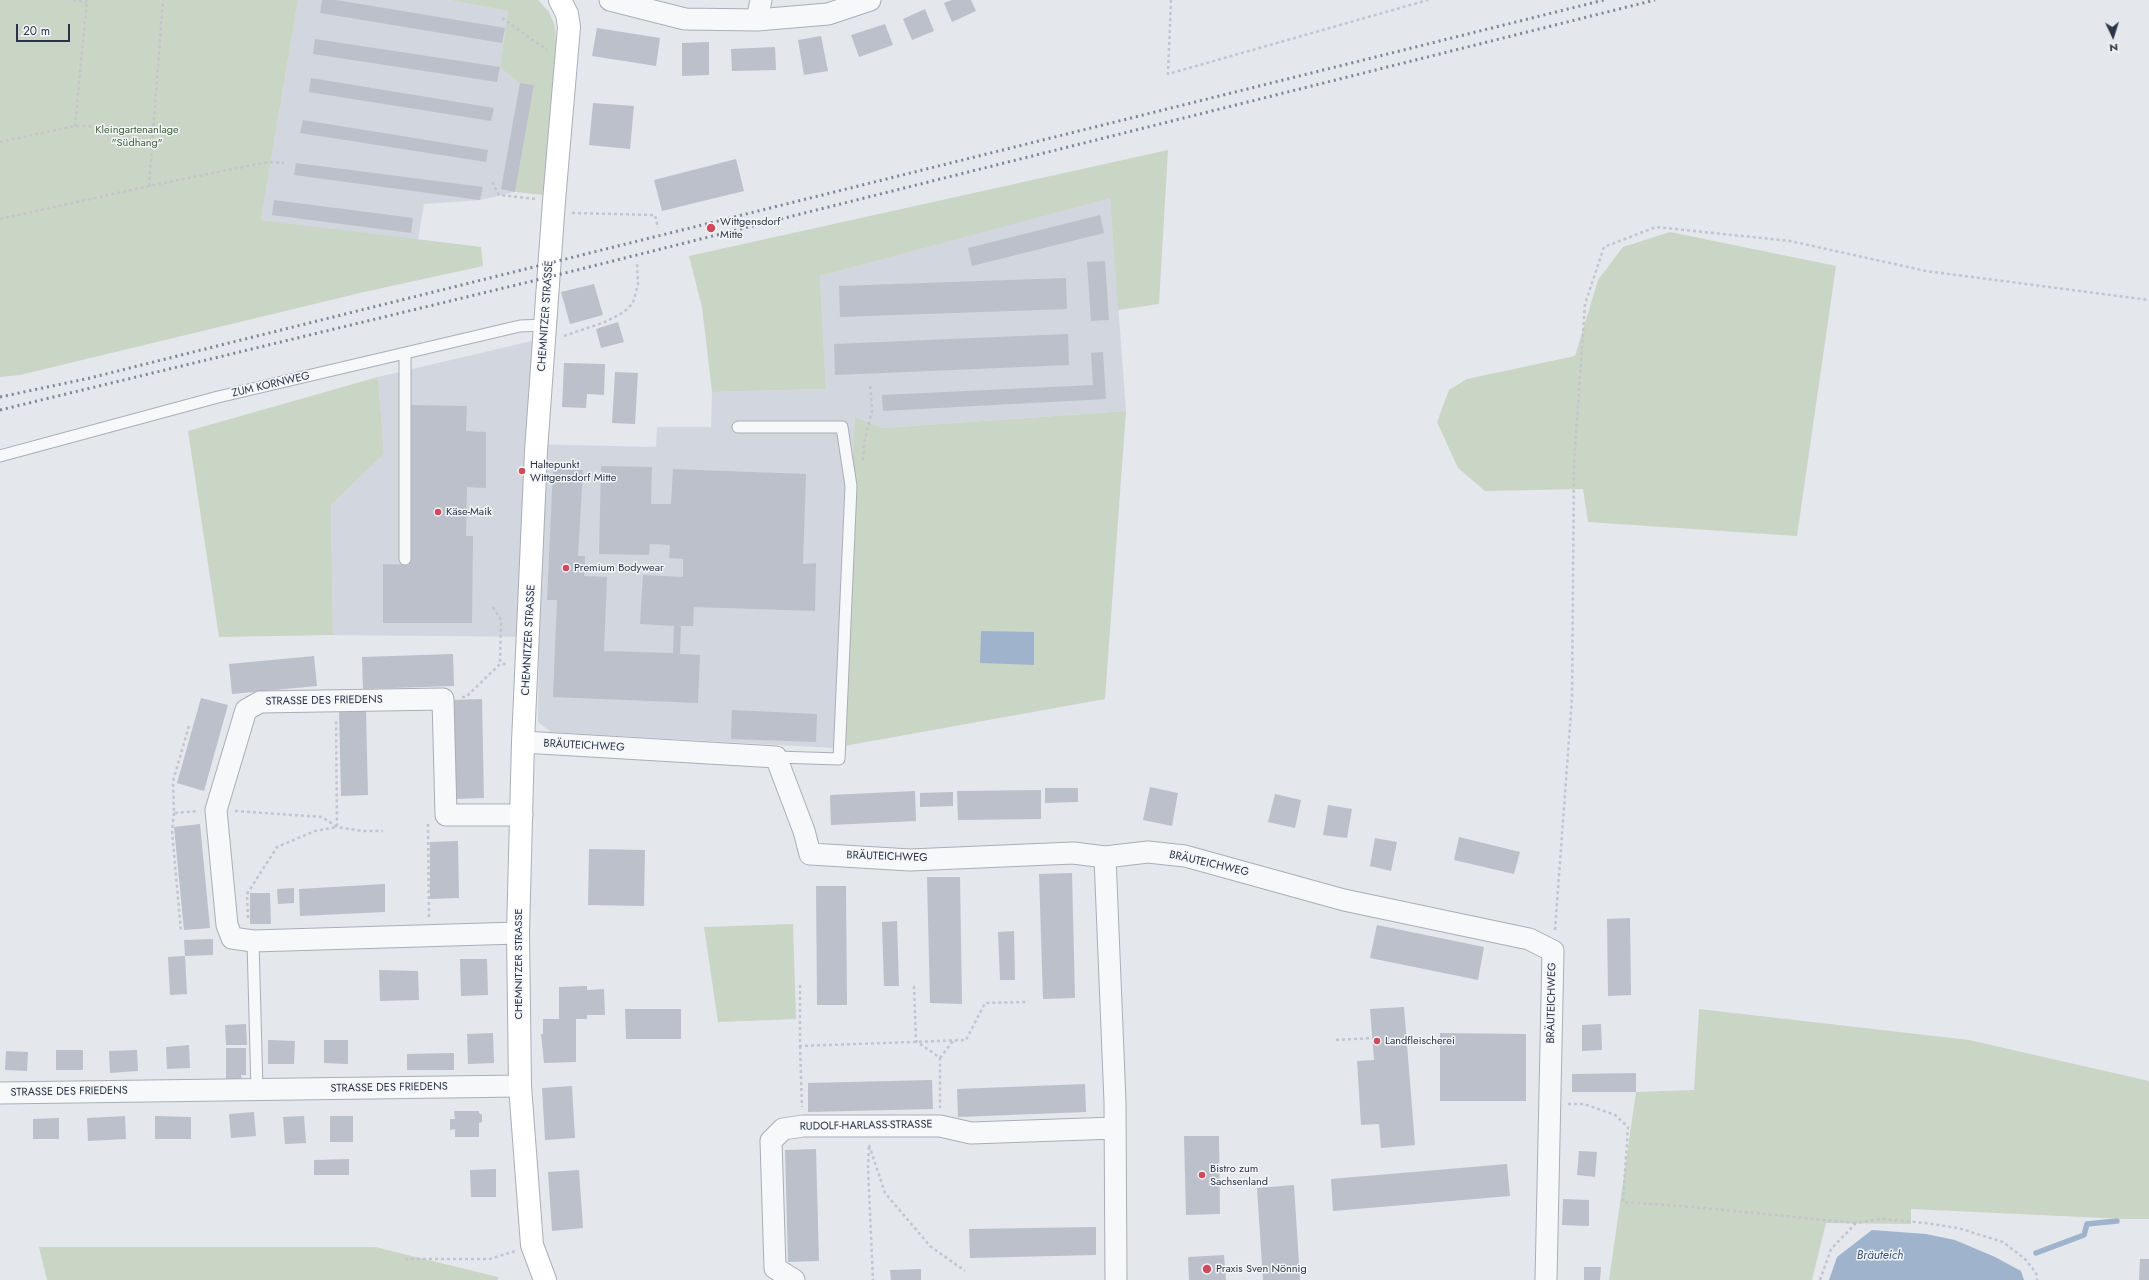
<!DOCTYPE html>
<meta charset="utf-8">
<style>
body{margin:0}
#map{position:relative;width:2149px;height:1280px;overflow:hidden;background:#e4e7ec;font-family:Jost,sans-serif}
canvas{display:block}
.north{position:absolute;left:2093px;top:16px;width:40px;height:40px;-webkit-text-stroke:3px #f4f6f9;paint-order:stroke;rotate:176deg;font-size:11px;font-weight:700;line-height:16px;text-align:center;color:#2b3445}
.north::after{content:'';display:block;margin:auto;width:14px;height:18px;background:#2b3445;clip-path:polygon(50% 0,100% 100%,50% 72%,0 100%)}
.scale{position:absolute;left:16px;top:24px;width:54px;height:18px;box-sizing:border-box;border:2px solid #2b3445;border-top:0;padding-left:5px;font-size:12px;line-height:14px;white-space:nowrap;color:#2b3445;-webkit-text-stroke:3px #f4f6f9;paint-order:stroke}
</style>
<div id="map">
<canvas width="2149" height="1280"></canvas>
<div class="north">N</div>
<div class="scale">20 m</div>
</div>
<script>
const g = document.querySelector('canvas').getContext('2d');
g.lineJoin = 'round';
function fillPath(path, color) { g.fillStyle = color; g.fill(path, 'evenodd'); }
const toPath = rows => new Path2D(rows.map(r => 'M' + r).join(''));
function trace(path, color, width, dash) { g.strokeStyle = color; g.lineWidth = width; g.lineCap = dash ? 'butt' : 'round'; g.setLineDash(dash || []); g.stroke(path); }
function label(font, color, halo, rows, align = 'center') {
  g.font = font + ' Jost,sans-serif'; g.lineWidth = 3; g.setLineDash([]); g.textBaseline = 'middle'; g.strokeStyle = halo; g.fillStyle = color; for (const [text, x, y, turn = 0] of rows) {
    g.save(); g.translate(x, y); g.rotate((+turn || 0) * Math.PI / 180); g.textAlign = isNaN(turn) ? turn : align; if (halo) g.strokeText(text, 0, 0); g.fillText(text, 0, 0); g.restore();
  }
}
fillPath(toPath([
 [298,0,449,0,508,11,500,67,534,85,515,192,480,200,424,204,418,240,261,220],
 [1110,197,1126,411,883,428,855,417,833,748,551,732,538,722,539,637,333,635,331,505,384,454,378,377,532,341,528,444,656,447,657,427,711,427,712,392,826,389,820,276]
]), '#d2d6de');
fillPath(toPath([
 [0,0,298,0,261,220,481,247,483,266,364,292,20,375,0,377],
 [449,0,538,0,549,12,555,26,556,46,544,195,515,192,534,85,520,83,500,67,508,11],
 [1168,150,1159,304,1118,310,1110,198,820,276,826,389,712,392,702,307,689,256],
 [1670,232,1836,266,1797,536,1588,522,1583,489,1485,491,1458,468,1437,422,1449,390,1467,379,1575,356,1598,280,1623,247],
 [378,377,384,454,331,505,333,635,219,637,188,431],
 [1126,411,1105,699,833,748,855,417,883,428],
 [793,924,796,1019,718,1022,704,927],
 [1699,1009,1969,1040,2149,1081,2149,1219,2125,1219,1911,1209,1911,1224,1826,1223,1812,1280,1609,1280,1636,1092,1694,1090],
 [39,1247,375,1247,498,1277,498,1280,47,1280]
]), '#c9d6c5');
fillPath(toPath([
 [981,631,1034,632,1034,665,980,663],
 [1872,1230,1926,1234,1955,1240,1995,1257,2021,1271,2024,1280,1829,1280,1837,1257]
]), '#9fb4cc');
trace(toPath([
 [2036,1253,2084,1235,2087,1224,2117,1221]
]), '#9fb4cc', 5.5);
fillPath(toPath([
 [322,0,336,0,505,28,502,43,320,13],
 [952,0,971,0,976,11,952,22,944,3],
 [925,9,934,31,912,40,903,19],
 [885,24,893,45,859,57,851,35],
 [597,28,660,38,656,66,592,56],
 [821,36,828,71,804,75,798,40],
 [315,39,500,67,497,82,313,54],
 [709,42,709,75,682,76,682,43],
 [775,47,776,70,732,71,731,49],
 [311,78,494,108,491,121,309,92],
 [520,83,534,85,515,192,501,189],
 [593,103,634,106,630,149,589,145],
 [303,120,488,150,486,162,300,133],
 [736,159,744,191,662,211,654,180],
 [296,163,483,187,480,200,294,175],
 [274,200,413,218,411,233,272,215],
 [1100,215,1104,233,972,266,968,248],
 [1105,261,1109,320,1091,321,1087,262],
 [1066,278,1067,309,840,317,839,286],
 [594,284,603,315,570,324,561,292],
 [618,322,624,342,601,348,596,329],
 [1068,334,1069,365,835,375,834,344],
 [1103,352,1106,399,883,411,882,395,1093,385,1091,353],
 [564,363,605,364,604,395,587,394,586,408,562,407],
 [615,372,638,373,635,424,612,423],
 [411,405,467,406,466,431,486,432,486,488,467,487,466,536,473,536,472,623,383,623,383,564,409,565],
 [601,466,652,467,651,504,671,504,673,469,806,474,803,564,816,563,815,611,694,607,693,626,681,626,680,654,700,655,698,703,553,697,557,600,547,600,553,469,583,470,578,556,585,556,584,576,607,577,604,651,673,653,674,626,640,624,643,575,683,577,683,559,669,558,670,545,650,544,649,555,599,554],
 [453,654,454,686,363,689,362,657],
 [314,656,317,686,232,694,229,664],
 [201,698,228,705,204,791,177,783],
 [482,699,484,798,455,799,453,700],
 [732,710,817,714,816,742,731,739],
 [339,711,366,711,368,795,341,796],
 [1150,787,1178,793,1172,826,1143,820],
 [1045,788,1078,788,1078,802,1045,803],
 [1041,790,1041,819,958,820,957,791],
 [915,791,916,821,831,825,830,795],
 [953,792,953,806,920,807,920,793],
 [1275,794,1301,800,1295,828,1268,822],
 [1328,805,1352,809,1347,838,1323,835],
 [200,824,210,928,184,930,174,827],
 [1459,837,1520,852,1514,874,1454,860],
 [1375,838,1397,842,1391,871,1370,866],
 [458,841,459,898,430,899,430,842],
 [589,849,645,850,644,906,588,905],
 [1072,873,1075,998,1043,999,1039,874],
 [927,877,960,877,962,1004,930,1003],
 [385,884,385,912,300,916,299,889],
 [816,886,846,886,847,1005,817,1005],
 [294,888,294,903,278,904,277,889],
 [250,893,270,893,271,924,250,924],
 [1630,918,1631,995,1608,996,1607,919],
 [897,921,899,986,884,986,882,922],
 [1377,925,1484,947,1478,980,1370,958],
 [1014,931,1015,980,1000,980,998,932],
 [213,939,213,955,185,956,184,940],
 [185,956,187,994,170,995,168,957],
 [460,959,487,959,488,995,461,996],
 [379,970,418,971,419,1000,380,1001],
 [587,986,587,990,604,989,605,1015,587,1015,587,1019,576,1019,576,1062,544,1063,541,1034,543,1034,543,1019,559,1019,559,987],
 [1404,1007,1415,1145,1381,1148,1379,1124,1361,1125,1357,1061,1374,1060,1370,1009],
 [625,1009,681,1009,681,1039,626,1039],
 [246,1024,247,1045,226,1045,225,1025],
 [1601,1024,1602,1050,1582,1051,1582,1025],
 [493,1033,494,1063,468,1064,467,1034],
 [1440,1033,1526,1034,1526,1101,1440,1101],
 [268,1040,295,1041,294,1064,268,1064],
 [324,1040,348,1040,348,1064,324,1063],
 [189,1045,190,1068,167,1069,166,1047],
 [226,1048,246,1048,246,1075,241,1075,242,1082,226,1082],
 [56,1050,83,1050,83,1070,56,1070],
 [137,1050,138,1071,110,1073,109,1051],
 [6,1051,28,1052,27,1071,5,1070],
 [454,1053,454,1070,407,1070,407,1054],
 [1636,1073,1636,1092,1572,1092,1572,1074],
 [932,1080,933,1109,808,1112,808,1083],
 [1085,1084,1086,1112,958,1117,957,1089],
 [572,1086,575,1138,545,1140,542,1088],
 [454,1111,479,1111,479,1113,482,1115,482,1122,479,1123,479,1137,455,1137,455,1129,450,1130,450,1119,455,1119],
 [254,1112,256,1136,231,1138,229,1114],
 [125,1116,126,1139,88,1141,87,1118],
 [155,1116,191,1117,191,1139,155,1139],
 [304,1116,306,1143,285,1144,283,1117],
 [330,1116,353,1116,353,1142,330,1142],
 [59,1118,59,1139,33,1139,33,1119],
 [1184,1136,1219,1136,1220,1214,1186,1215],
 [816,1149,819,1261,788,1262,785,1150],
 [1579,1151,1597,1152,1595,1177,1577,1175],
 [349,1159,349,1175,314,1175,314,1160],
 [1507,1164,1510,1196,1333,1211,1331,1179],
 [496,1169,496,1197,471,1197,470,1170],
 [579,1170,583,1228,552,1231,548,1172],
 [1294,1185,1300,1280,1263,1280,1257,1188],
 [1563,1199,1589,1200,1589,1226,1562,1225],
 [1096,1227,1096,1255,970,1258,969,1229],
 [1224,1255,1226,1280,1189,1280,1188,1257],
 [2140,1259,2149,1259,2149,1280,2139,1280],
 [1584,1267,1601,1267,1600,1280,1584,1280],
 [921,1269,921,1280,891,1280,890,1270]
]), '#bbc0ca');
const lane = toPath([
 [738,427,842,427,851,486,839,759,776,757],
 [0,456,218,397,520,326,545,325],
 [405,559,405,354],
 [253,941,257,1090]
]);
const street = toPath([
 [610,0,685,19,757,20,828,14,870,0],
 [757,20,761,0],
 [523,742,776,757,804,831,810,854,910,860,1073,853,1105,857,1148,852,1185,856,1344,900,1529,939,1553,951,1546,1280],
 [1105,857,1115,1102,1116,1280],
 [518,933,253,941,232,938,227,925,216,810,246,710,260,702,443,699,446,815,522,815],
 [0,1093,520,1086],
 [794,1280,775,1268,771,1141,783,1129,803,1126,940,1126,971,1133,1115,1128]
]);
const secondary = toPath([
 [545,1280,532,1245,520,1086,518,933,523,742,536,451,554,201,569,27,567,14,560,0]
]);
trace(lane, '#a9aeb7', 13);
trace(street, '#a9aeb7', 23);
trace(secondary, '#a9aeb7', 24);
trace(toPath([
 [73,0,87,2],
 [1171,0,1168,74,1428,0],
 [502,18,547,50],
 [75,126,87,0],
 [0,142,75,126,154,128],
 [492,182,499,195,536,199],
 [149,186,163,0],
 [572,213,655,215,658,228],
 [0,219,149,186,268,162,284,163],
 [564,336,605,322,624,312,633,303,638,284,637,263],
 [863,460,864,443,872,411,870,384],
 [493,607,501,620,500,664],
 [462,697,466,697,500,664,508,664],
 [189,726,173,781,174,813,198,811],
 [235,811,322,817,337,827,362,831,383,831],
 [174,813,172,831,181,931],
 [428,824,429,917],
 [248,918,247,894,277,847,315,831,337,827,336,719],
 [1555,930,1572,698,1574,464,1585,304,1604,247,1656,227,1790,241,1926,271,2149,300],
 [800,985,800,1046,966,1040,985,1003,1026,1002],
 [914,986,916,1041,940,1058,940,1108],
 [1336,1040,1372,1038],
 [800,1046,802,1107],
 [940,1058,953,1041],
 [1568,1104,1584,1104,1615,1115,1628,1127,1623,1202,1692,1207,1856,1223],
 [869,1145,885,1193,930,1246,965,1271],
 [869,1147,868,1167,873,1280],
 [405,1259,490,1259,515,1251],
 [1820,1280,1831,1249,1856,1223,1882,1219,1925,1223,1958,1228,2003,1242,2025,1259,2036,1273,2037,1280]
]), '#c2c5cb', 2.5, [3, 3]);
trace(lane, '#f7f8fa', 11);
trace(street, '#f7f8fa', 21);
trace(secondary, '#fff', 22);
trace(toPath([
 [0,397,90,378,229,343,1604,0],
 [0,410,549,277,1655,0]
]), '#7d8696', 3, [2, 4]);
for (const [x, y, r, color] of [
 [711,228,5,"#d1495b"],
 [522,471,4,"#d1495b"],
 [438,512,4,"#d1495b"],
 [566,568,4,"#d1495b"],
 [1377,1041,4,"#d1495b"],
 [1202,1175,4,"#d1495b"],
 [1207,1269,5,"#d1495b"]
]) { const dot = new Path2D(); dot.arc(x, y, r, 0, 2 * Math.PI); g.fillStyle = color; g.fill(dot); trace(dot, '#f4f6f9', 1.5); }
label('11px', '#3f6138', '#f4f6f9', [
 ["Kleingartenanlage",137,130],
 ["\"Südhang\"",137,143]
]);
label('11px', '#2b3445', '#f4f6f9', [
 ["Wittgensdorf",720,222],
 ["Mitte",720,235],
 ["Haltepunkt",530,465],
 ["Wittgensdorf Mitte",530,478],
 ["Käse-Maik",446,512],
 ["Premium Bodywear",574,568],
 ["Landfleischerei",1385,1041],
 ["Bistro zum",1210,1169],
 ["Sachsenland",1210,1182],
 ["Praxis Sven Nönnig",1216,1269]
], 'left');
label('11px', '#2b3445', '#f4f6f9', [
 ["CHEMNITZER STRASSE",546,316,-86],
 ["ZUM KORNWEG",271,385,-13],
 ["CHEMNITZER STRASSE",529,640,-87],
 ["STRASSE DES FRIEDENS",324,701,-1],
 ["BRÄUTEICHWEG",584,746,3],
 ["BRÄUTEICHWEG",887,857,2],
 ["BRÄUTEICHWEG",1209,864,13],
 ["CHEMNITZER STRASSE",519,964,-90],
 ["BRÄUTEICHWEG",1552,1003,-89],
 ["STRASSE DES FRIEDENS",389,1088,-1],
 ["STRASSE DES FRIEDENS",69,1092,-1],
 ["RUDOLF-HARLASS-STRASSE",866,1126,-1]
]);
label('italic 12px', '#34527a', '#f4f6f9', [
 ["Bräuteich",1880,1256]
]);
</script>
